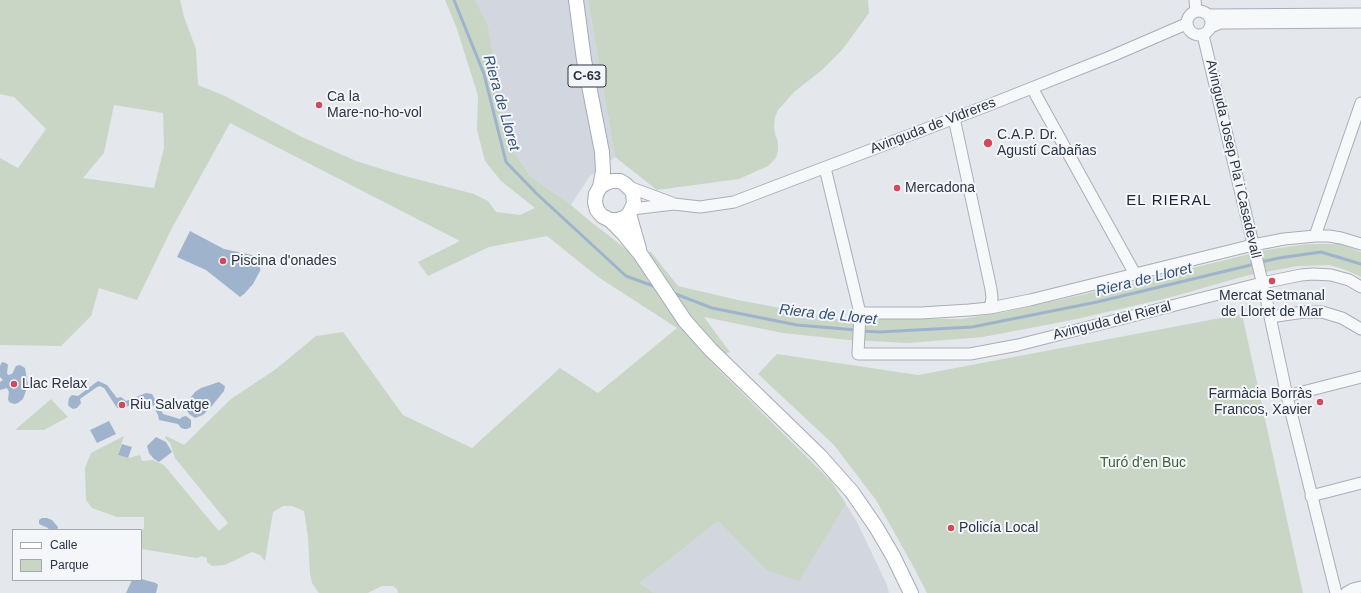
<!DOCTYPE html>
<meta charset="utf-8">
<style>
body{margin:0}
#map{position:relative;width:1361px;height:593px;overflow:hidden;background:#e4e7ec;font-family:Arial,sans-serif}
canvas{display:block}
.legend{position:absolute;left:12px;top:529px;width:130px;height:52px;box-sizing:border-box;background:#f4f6f9;border:1px solid #a4a8b1;margin:0;padding:5px 7px;list-style:none;font-size:12px;color:#2b3445}
.legend li{display:flex;align-items:center;gap:8px;height:20px}
.legend b{width:20px;border:1px solid #a4a8b1}
</style>
<div id="map">
<canvas width="1361" height="593"></canvas>
<ul class="legend">
<li><b style="height:5px;background:#fff"></b>Calle</li>
<li><b style="height:11px;background:#c9d6c5"></b>Parque</li>
</ul>
</div>
<script>
const g = document.querySelector('canvas').getContext('2d');
g.lineJoin = 'round';
function fillPath(path, color) { g.fillStyle = color; g.fill(path, 'evenodd'); }
const toPath = rows => new Path2D(rows.map(r => 'M' + r).join(''));
function trace(path, color, width, dash) { g.strokeStyle = color; g.lineWidth = width; g.lineCap = dash ? 'butt' : 'round'; g.setLineDash(dash || []); g.stroke(path); }
function label(font, color, halo, rows, align = 'center') {
  g.font = font + ' Arial,sans-serif'; g.lineWidth = 4; g.setLineDash([]); g.textBaseline = 'middle'; g.strokeStyle = halo; g.fillStyle = color; for (const [text, x, y, turn = 0] of rows) {
    g.save(); g.translate(x, y); g.rotate((+turn || 0) * Math.PI / 180); g.textAlign = isNaN(turn) ? turn : align; if (halo) g.strokeText(text, 0, 0); g.fillText(text, 0, 0); g.restore();
  }
}
fillPath(toPath([
 [475,0,588,0,615,157,589,177,571,205,530,176,509,144,488,25],
 [846,504,857,522,887,585,889,593,654,593,640,583,718,521,766,570,799,580]
]), '#d2d6de');
fillPath(toPath([
 [0,0,180,0,184,17,196,49,198,85,225,96,302,137,356,161,401,175,474,194,488,201,496,212,520,215,535,208,501,181,485,161,477,130,478,96,457,29,445,0,475,0,488,25,509,144,530,176,571,205,591,222,634,255,651,252,678,286,738,300,839,319,961,319,1005,312,1103,290,1266,250,1307,244,1340,244,1361,252,1361,277,1346,270,1330,265,1297,266,1245,276,1168,298,1072,320,983,337,908,343,849,340,783,333,704,317,730,352,710,361,831,481,846,504,799,581,766,570,718,521,640,583,654,593,398,593,397,589,393,586,382,586,368,593,319,593,312,583,310,574,308,537,304,511,292,506,283,506,273,512,265,561,260,555,252,552,225,565,212,566,207,562,207,558,202,556,197,558,141,549,141,532,144,528,144,517,117,517,92,508,86,500,85,468,91,453,124,436,118,455,128,458,140,455,142,461,153,460,164,465,212,523,219,531,228,523,175,458,170,443,165,438,166,436,184,445,231,399,276,369,316,336,343,332,403,415,472,448,560,368,598,393,677,328,598,277,547,236,489,247,428,276,418,262,460,241,230,123,172,228,137,300,99,288,91,316,61,346,0,345,0,158,18,168,46,129,14,97,0,94],
 [114,105,163,113,164,148,154,188,83,178,104,153],
 [588,0,868,0,869,13,842,50,822,70,794,92,778,110,775,117,774,125,775,134,778,142,778,150,776,158,768,166,739,179,657,190,615,157],
 [1242,314,1303,593,927,593,912,564,876,500,834,445,758,374,777,354,918,375],
 [51,399,68,417,44,430,15,430]
]), '#c9d6c5');
fillPath(toPath([
 [190,231,224,249,261,257,260,271,253,284,244,294,240,297,206,270,177,257],
 [2,362,6,363,8,365,7,373,8,375,12,374,16,366,20,365,25,368,28,385,23,399,18,403,14,404,9,402,8,399,9,392,7,388,0,390,0,382,3,380,0,377,0,366],
 [98,381,107,385,117,398,121,397,126,401,146,393,152,394,163,414,180,419,182,417,186,416,191,420,191,427,187,429,184,429,181,428,178,424,159,420,158,415,151,402,148,400,145,399,126,407,124,409,117,408,104,388,100,386,97,387,80,399,81,403,77,408,73,409,70,407,68,405,69,398,72,395,78,396],
 [219,382,225,386,224,391,211,407,203,415,195,418,189,414,186,409,187,402,195,392,201,388],
 [109,421,116,434,97,443,90,430],
 [156,437,166,442,172,452,159,462,154,459,149,453,147,446],
 [122,444,132,447,128,458,118,455],
 [42,518,47,518,52,520,58,527,57,530,49,530,48,528,39,524,39,520],
 [141,579,156,583,158,585,156,593,126,593,132,580,141,580]
]), '#9fb4cc');
trace(toPath([
 [454,0,484,74,506,162,537,194,626,276,656,287],
 [1261,262,1279,258,1321,252,1361,264],
 [673,293,712,308,797,325,857,330],
 [862,331,879,332,972,327,1097,302,1255,264]
]), '#9fb4cc', 3);
const minor = toPath([
 [1195,0,1196,11],
 '1187 23a12 12 0 1 1 24 0a12 12 0 1 1-24 0Z',
 [1208,15,1361,14],
 [1211,27,1220,23,1227,23,1361,22],
 [1203,35,1266,298,1287,396,1336,593],
 [1032,88,1135,274],
 [954,118,991,289,992,298,990,308],
 [825,168,860,313,858,354,970,354,1018,345,1262,283,1301,275,1313,274,1331,275,1349,280,1361,287],
 [629,187,672,203],
 [632,209,674,204,700,207,734,202,989,105,1112,56,1186,24],
 [1315,236,1361,103],
 [860,313,921,313,969,310,990,308,1030,300,1253,245,1284,239,1315,236,1329,236,1341,238,1361,244],
 [1270,317,1304,312,1322,312,1342,318,1361,329],
 [1287,396,1361,377],
 [1311,496,1361,483],
 [1346,593,1353,589,1361,587]
]);
const major = toPath([
 [576,0,584,60,602,152,603,171,600,187,596,194,595,202,597,210,602,216,610,220,623,233,641,255,685,321,711,350,820,456,852,492,876,527,893,556,911,593],
 [600,187,606,183,612,181,620,181,625,184,633,192,634,204,629,214,624,218,617,220,610,220],
 [629,214,639,249]
]);
trace(minor, '#a9aeb7', 13);
trace(major, '#a3abb8', 16);
trace(minor, '#f7f8fa', 11);
trace(major, '#fff', 14);
for (const [x, y, r, color] of [
 [319,105,4,"#d1495b"],
 [988,143,5,"#d1495b"],
 [897,188,4,"#d1495b"],
 [223,261,4,"#d1495b"],
 [1272,281,4,"#d1495b"],
 [14,384,4,"#d1495b"],
 [1320,402,4,"#d1495b"],
 [122,405,4,"#d1495b"],
 [951,528,4,"#d1495b"]
]) { const dot = new Path2D(); dot.arc(x, y, r, 0, 2 * Math.PI); g.fillStyle = color; g.fill(dot); trace(dot, '#f4f6f9', 1.5); }
for (const [x, y, w] of [
 [587,76,38]
]) { const box = new Path2D(); box.roundRect(x - w / 2, y - 11, w, 22, 3); g.fillStyle = '#f4f6f9'; g.fill(box); trace(box, '#2b3445', 1); }
label('bold 13px', '#2b3445', null, [
 ["C-63",587,76]
]);
label('14px', '#2b3445', '#f4f6f9', [
 ["Ca la",327,97],
 ["Mare-no-ho-vol",327,113],
 ["C.A.P. Dr.",997,135],
 ["Agustí Cabañas",997,151],
 ["Mercadona",905,188],
 ["Piscina d'onades",231,261],
 ["Mercat Setmanal",1272,296,"center"],
 ["de Lloret de Mar",1272,312,"center"],
 ["Llac Relax",22,384],
 ["Farmàcia Borràs",1312,394,"right"],
 ["Francos, Xavier",1312,410,"right"],
 ["Riu Salvatge",130,405],
 ["Policía Local",959,528]
], 'left');
label('14px', '#2b3445', '#f4f6f9', [
 ["Avinguda de Vidreres",933,126,-21],
 ["Avinguda Josep Pla i Casadevall",1233,159,77],
 ["Avinguda del Rieral",1112,321,-14]
]);
label('14px', '#3f6138', '#f4f6f9', [
 ["Turó d'en Buc",1143,463]
]);
label('italic 15px', '#34527a', '#f4f6f9', [
 ["Riera de Lloret",501,103,74],
 ["Riera de Lloret",1144,280,-14],
 ["Riera de Lloret",828,315,6]
]);
g.letterSpacing = '1px';
label('15px', '#1d2536', '#f4f6f9', [
 ["EL RIERAL",1169,201]
]);
g.letterSpacing = '0px';
</script>
